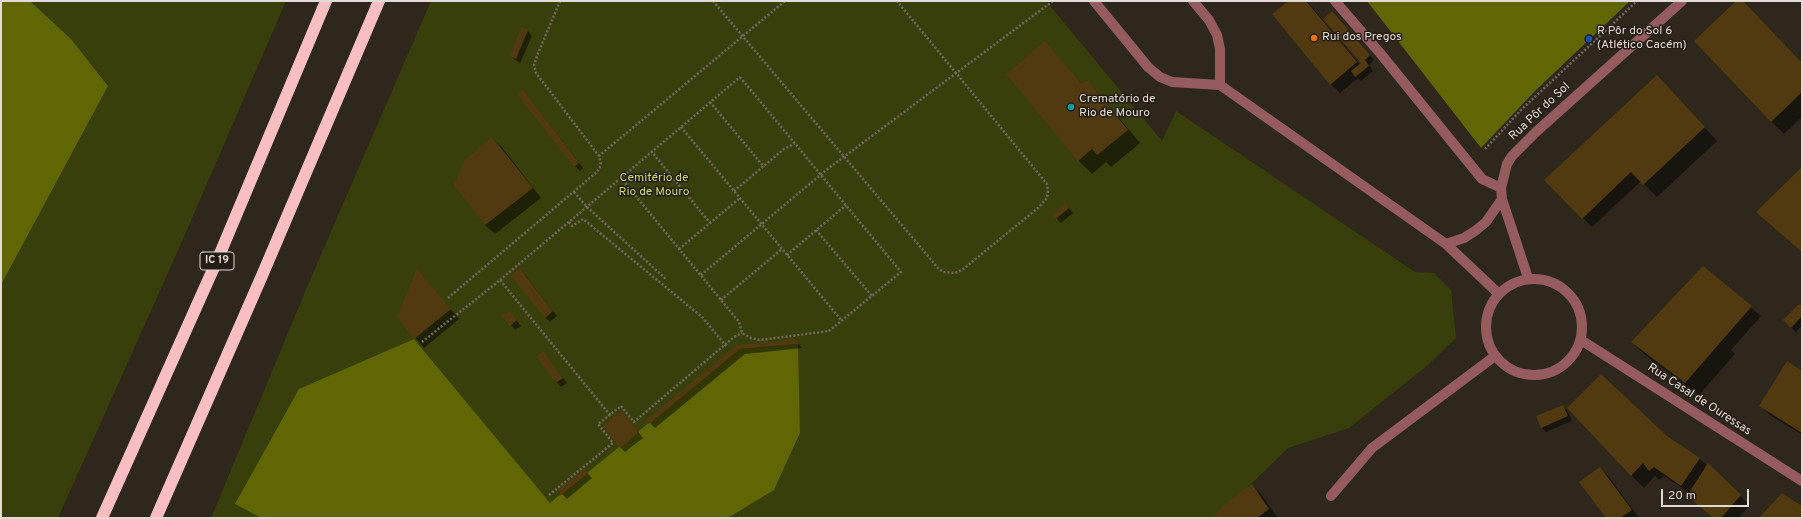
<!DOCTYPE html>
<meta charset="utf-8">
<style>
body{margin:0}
#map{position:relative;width:1803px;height:519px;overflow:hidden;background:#2e271c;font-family:Overpass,sans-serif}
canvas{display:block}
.frame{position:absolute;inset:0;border:2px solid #e0dcd5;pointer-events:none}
.scale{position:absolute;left:1661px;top:489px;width:88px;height:18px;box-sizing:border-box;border:2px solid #e0dcd5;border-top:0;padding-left:5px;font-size:12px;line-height:14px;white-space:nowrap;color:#e0dcd5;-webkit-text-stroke:3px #241d13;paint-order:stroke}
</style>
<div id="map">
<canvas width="1803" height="519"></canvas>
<div class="frame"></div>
<div class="scale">20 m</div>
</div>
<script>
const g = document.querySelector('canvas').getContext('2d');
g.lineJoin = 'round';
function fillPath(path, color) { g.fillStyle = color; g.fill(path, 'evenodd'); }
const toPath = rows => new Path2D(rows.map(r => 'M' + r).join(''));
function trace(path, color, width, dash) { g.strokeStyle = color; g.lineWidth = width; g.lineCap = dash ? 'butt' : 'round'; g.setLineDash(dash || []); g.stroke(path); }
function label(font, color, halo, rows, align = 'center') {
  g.font = font + ' Overpass,sans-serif'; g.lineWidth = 3; g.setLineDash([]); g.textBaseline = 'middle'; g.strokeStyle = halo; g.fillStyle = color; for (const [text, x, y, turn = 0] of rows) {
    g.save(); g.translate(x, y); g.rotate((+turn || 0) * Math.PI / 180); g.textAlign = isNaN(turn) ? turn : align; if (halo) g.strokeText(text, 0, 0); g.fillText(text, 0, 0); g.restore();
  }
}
fillPath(toPath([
 [30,1,286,1,180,246,58,518,1,518,1,285,108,86,71,39],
 [431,1,1046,1,1162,141,1176,111,1415,272,1434,273,1451,290,1456,338,1428,365,1349,428,1288,448,1216,518,728,518,774,490,800,433,797,344,620,448,550,504,414,339,236,504,261,518,211,518,310,280]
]), '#393f0a');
fillPath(toPath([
 [1,1,30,1,71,39,108,86,1,285],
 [1367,1,1630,1,1535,91,1481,148],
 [414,339,550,503,740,349,798,344,800,433,774,490,728,518,261,518,235,504,299,389]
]), '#5e6703');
fillPath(toPath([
 [1289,1,1307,1,1360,65,1363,63,1337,17,1374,60,1369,65,1373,71,1361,81,1358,78,1340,93,1331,84],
 [1737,1,1741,1,1802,64,1802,117,1784,134,1771,121],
 [528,31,532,36,520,63,510,56],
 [1045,42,1083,85,1087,82,1100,95,1140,143,1111,167,1106,162,1092,174,1079,161,1007,74],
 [1670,90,1717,141,1657,197,1641,181,1592,227,1546,180],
 [519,94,527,96,583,168,580,171,575,166],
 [492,138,502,147,541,198,495,234,485,225],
 [1066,205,1073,213,1061,223,1056,218],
 [1703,268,1761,316,1731,350,1735,354,1699,395,1645,355,1632,342],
 [418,271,459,319,424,348,398,317],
 [524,274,557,316,550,322,545,317],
 [1802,308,1802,325,1796,332,1784,320],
 [510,312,521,326,515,330,504,316],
 [796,340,802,348,745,354,655,428,650,423,737,346],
 [543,352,567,383,561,387,556,382],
 [1802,372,1802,435,1770,415,1761,406],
 [1562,406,1567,410,1572,421,1546,432,1541,428],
 [626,417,643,438,625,452,620,447],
 [1667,437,1700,459,1750,505,1738,518,1712,518,1688,496,1690,493,1664,476,1659,480,1655,476,1644,488,1631,475],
 [1600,468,1609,477,1639,518,1607,518],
 [584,470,592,478,567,499,562,494],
 [1252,485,1261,494,1278,518,1214,518]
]), '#0007');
fillPath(toPath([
 [1288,1,1306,1,1357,62,1330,85,1272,14],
 [1736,1,1743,1,1802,63,1802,92,1771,122,1694,41],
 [1332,11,1370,55,1365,60,1369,66,1355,77,1351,71,1361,63,1323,19],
 [522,27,528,30,516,59,509,56],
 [1045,41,1082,84,1087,80,1128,130,1097,155,1092,149,1078,161,1006,74],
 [1657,75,1705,127,1643,185,1631,172,1582,219,1544,180],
 [523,90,579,163,574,167,517,94],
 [492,137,533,188,485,225,454,185,464,161],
 [1802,167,1802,252,1756,212],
 [1066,203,1069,208,1056,219,1052,215],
 [1703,266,1752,306,1685,383,1631,342],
 [519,268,553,311,545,318,511,276],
 [417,269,451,309,414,339,397,317],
 [1799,304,1802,306,1802,316,1791,328,1783,320],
 [510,311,517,320,510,326,502,316],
 [797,339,798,344,740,349,649,424,646,420,737,345],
 [543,351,563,378,556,383,536,356],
 [1787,361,1802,371,1802,433,1759,406],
 [1601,374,1667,436,1700,458,1681,486,1654,467,1649,471,1643,463,1631,476,1567,408],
 [1563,405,1568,416,1541,428,1536,416],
 [621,411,639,432,620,448,602,426],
 [1708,463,1741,495,1721,518,1713,518,1687,496],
 [1600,467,1632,510,1620,518,1606,518,1579,482],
 [584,469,588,473,561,495,558,490],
 [1252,484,1269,509,1257,518,1212,518,1231,499],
 [1782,493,1802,506,1802,518,1759,518]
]), '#513a0f');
trace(toPath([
 [560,1,537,56,534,65,536,73,599,156],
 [713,1,938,268,943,272,955,273,962,270,1038,208,1047,198,1048,191,1047,184,897,1],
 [740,77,901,272,829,331,760,340,751,338,742,333,739,322,621,178,740,77],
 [710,102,764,167],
 [681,127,842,321],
 [1485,149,1521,110,1637,1],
 [651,151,710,223],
 [734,191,784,149,795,143],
 [574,192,587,207,667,280],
 [569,222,572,226,583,219,702,317,726,346],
 [816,230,872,296],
 [679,249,740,198],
 [787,255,846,205],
 [701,275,825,171,1053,1],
 [500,280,621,178],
 [448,298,597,172,601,165,599,156,785,1],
 [721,300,782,249],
 [422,342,500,280,610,415],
 [549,495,613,443,598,424,621,406,634,422,734,337,742,333]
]), '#716b62', 2.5, [2, 2]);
trace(toPath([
 [1094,1,1148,67,1160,77,1172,82,1220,85,1446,244,1499,294],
 [1193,1,1209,20,1217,35,1220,49,1220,85],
 [1335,1,1380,53,1482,179,1501,188],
 [1446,244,1464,238,1475,231,1486,222,1502,199],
 [1528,278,1502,199,1501,188,1507,164,1512,156,1536,132,1682,1],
 '1486 327a48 48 0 1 1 96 0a48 48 0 1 1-96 0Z',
 [1581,340,1802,481],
 [1331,496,1372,448,1495,356]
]), '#955b5f', 10);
trace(toPath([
 [102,518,219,256,326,1],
 [156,518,261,278,379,1]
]), '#f9bec1', 12);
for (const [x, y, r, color] of [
 [1314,38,4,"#e8710a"],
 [1589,39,4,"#1a4fb4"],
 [1071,107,4,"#0f9aa8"]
]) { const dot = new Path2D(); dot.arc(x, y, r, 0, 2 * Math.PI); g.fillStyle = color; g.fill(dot); trace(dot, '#241d13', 1.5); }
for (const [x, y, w] of [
 [217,261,34]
]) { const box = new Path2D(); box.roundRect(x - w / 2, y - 9, w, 18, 3); g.fillStyle = '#241d13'; g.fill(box); trace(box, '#e0dcd5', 1); }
label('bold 11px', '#e0dcd5', null, [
 ["IC 19",217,261]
]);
label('12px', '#e0dcd5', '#241d13', [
 ["R Pôr do Sol 6",1597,32],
 ["(Atlético Cacém)",1597,46],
 ["Rui dos Pregos",1322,38],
 ["Crematório de",1079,100],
 ["Rio de Mouro",1079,114]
], 'left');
label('12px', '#e0dcd5', '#241d13', [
 ["Rua Pôr do Sol",1540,112,-43],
 ["Rua Casal de Ouressas",1699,400,33]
]);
label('12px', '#cbda68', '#241d13', [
 ["Cemitério de",654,179],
 ["Rio de Mouro",654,193]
]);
</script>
